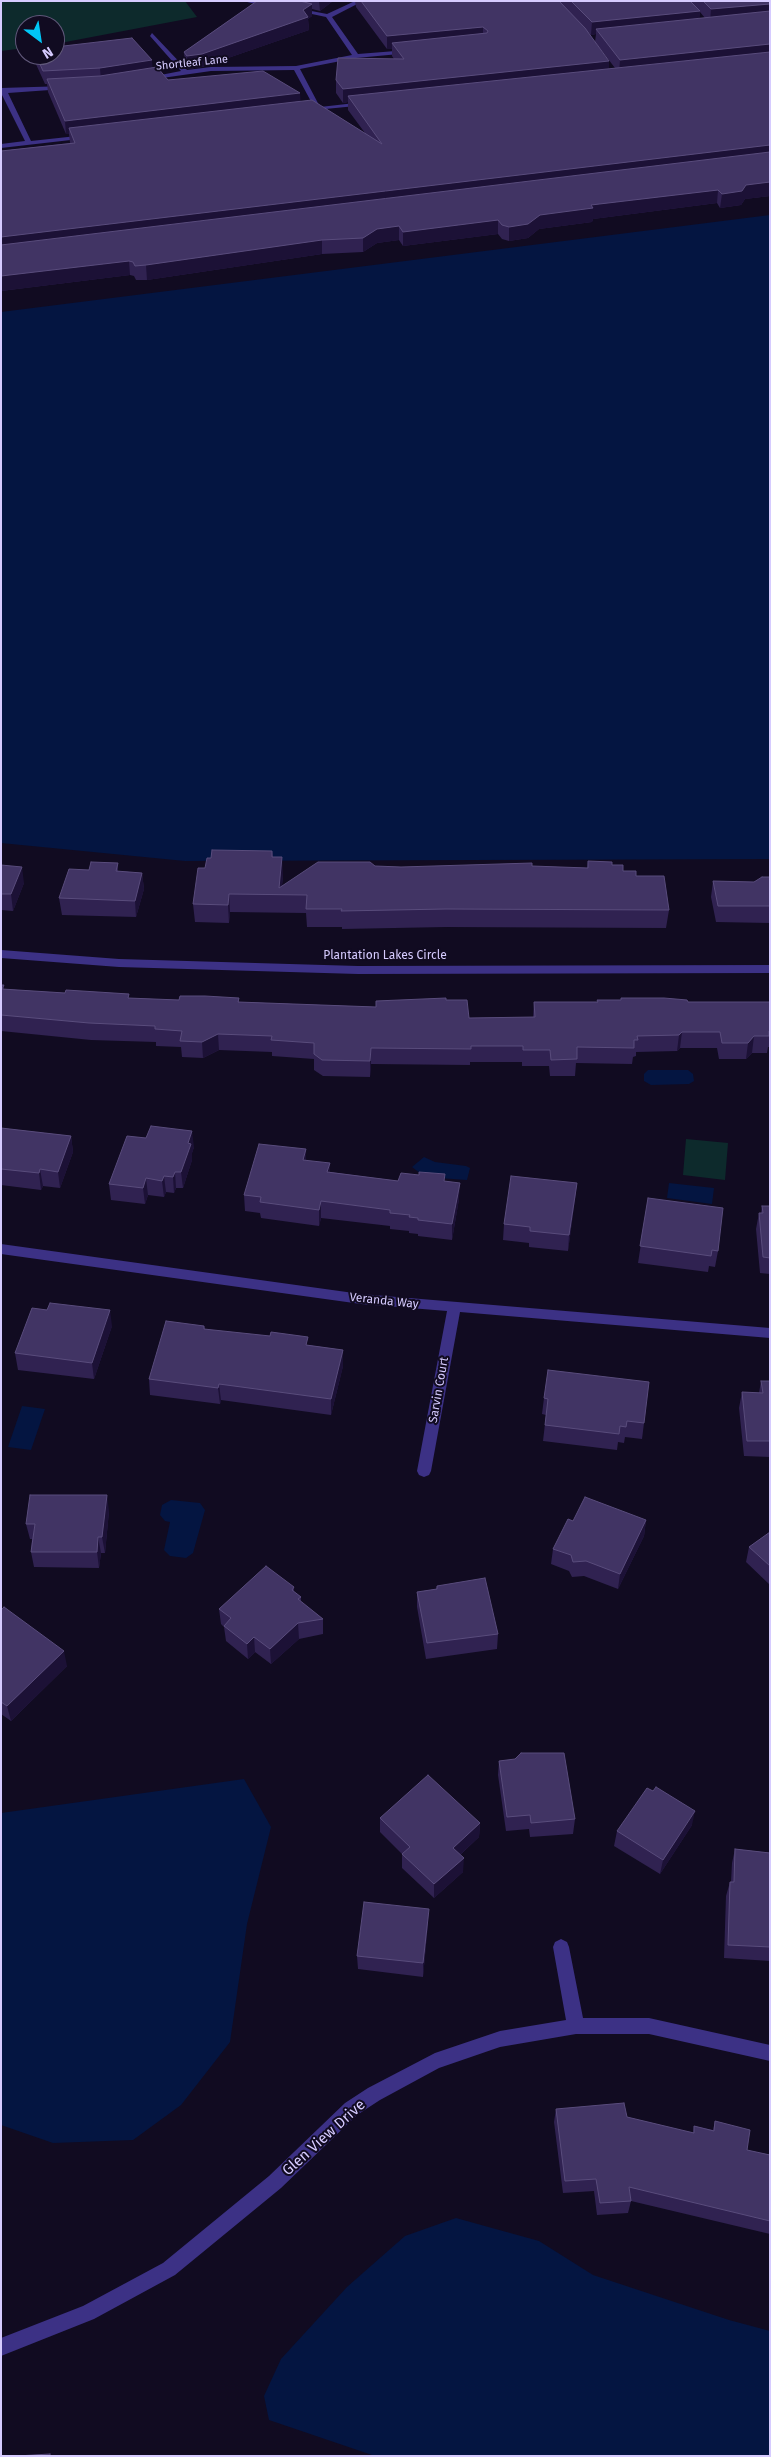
<!DOCTYPE html>
<style>
body{margin:0}
#map{position:relative;width:771px;height:2457px;overflow:hidden;background:#110b21;font-family:"Fira Sans",sans-serif}
canvas{display:block}
.frame{position:absolute;inset:0;border:2px solid #d6cbff;pointer-events:none}
.north{position:absolute;left:15px;top:15px;width:50px;height:50px;box-sizing:border-box;background:#110b21;border:1px solid #60587a;border-radius:50%;rotate:149deg;font-size:14px;font-weight:700;line-height:20px;text-align:center;color:#d6cbff}
.north::after{content:'';display:block;margin:auto;width:18px;height:22px;background:#00c7f6;clip-path:polygon(50% 0,100% 100%,50% 72%,0 100%)}
</style>
<div id="map">
<canvas width="771" height="2457"></canvas>
<div class="frame"></div>
<div class="north">N</div>
</div>
<script>
const g = document.querySelector('canvas').getContext('2d');
g.lineJoin = 'round';
function fillPath(path, color) { g.fillStyle = color; g.fill(path, 'evenodd'); }
const toPath = rows => new Path2D(rows.map(r => 'M' + r).join(''));
function trace(path, color, width, dash) { g.strokeStyle = color; g.lineWidth = width; g.lineCap = dash ? 'butt' : 'round'; g.setLineDash(dash || []); g.stroke(path); }
function label(font, color, halo, rows, align = 'center') {
  g.font = font + ' "Fira Sans",sans-serif'; g.lineWidth = 4; g.setLineDash([]); g.textBaseline = 'middle'; g.strokeStyle = halo; g.fillStyle = color; for (const [text, x, y, turn = 0] of rows) {
    g.save(); g.translate(x, y); g.rotate((+turn || 0) * Math.PI / 180); g.textAlign = isNaN(turn) ? turn : align; if (halo) g.strokeText(text, 0, 0); g.fillText(text, 0, 0); g.restore();
  }
}
fillPath(toPath([
 [1,1,185,1,197,17,55,44,55,25,25,25,25,48,1,51],
 [686,1139,728,1143,725,1180,683,1175]
]), '#0d2a2c');
fillPath(toPath([
 [770,215,770,859,185,861,1,843,1,312],
 [648,1070,688,1070,693,1074,694,1081,689,1084,651,1085,644,1081,644,1074],
 [424,1157,435,1162,466,1166,470,1168,467,1180,425,1177,412,1167],
 [669,1183,714,1188,712,1204,667,1198],
 [22,1406,45,1409,31,1450,8,1447],
 [171,1500,200,1503,205,1510,193,1553,186,1558,170,1556,164,1550,170,1522,165,1521,160,1515,162,1505],
 [244,1779,271,1827,247,1924,230,2042,181,2105,133,2140,53,2143,1,2125,1,1813],
 [456,2218,539,2241,593,2275,729,2320,770,2331,770,2456,375,2456,269,2420,264,2396,281,2359,347,2287,405,2236]
]), '#041541');
fillPath(toPath([
 [243,1,257,1,275,6,272,8,243,1],
 [355,1,363,1,332,17,358,54,408,50,410,53,356,58,300,69,320,107,364,102,366,103,366,105,305,111,305,109,314,107,294,70,211,71,148,80,145,78,181,71,150,36,152,33,187,70,211,67,296,66,352,55,326,17,293,10,296,8,327,14,355,1],
 [66,86,66,88,64,89,8,93,31,141,86,135,89,137,88,138,1,148,1,144,25,141,1,93,1,88,66,86],
 [1,950,119,959,358,966,770,965,770,973,358,974,119,967,1,958,1,950],
 [1,1244,361,1294,770,1328,770,1338,460,1312,431,1471,429,1475,424,1477,419,1475,417,1471,447,1311,361,1304,1,1254,1,1244],
 [561,1939,567,1942,569,1947,583,2018,649,2018,770,2045,770,2061,649,2034,576,2034,500,2047,439,2068,380,2100,357,2115,281,2188,175,2275,94,2319,1,2356,1,2338,83,2306,163,2263,269,2176,345,2103,368,2088,435,2053,500,2031,566,2020,553,1947,555,1942,561,1939]
]), '#3c3185');
fillPath(toPath([
 [257,1,333,1,320,11,312,9,312,16,308,19,309,30,202,67,188,69,185,65,184,52],
 [355,1,770,1,770,196,745,199,741,205,720,208,717,203,593,219,592,222,539,229,528,238,509,241,502,239,498,234,403,246,399,240,377,243,363,252,322,254,147,280,136,280,134,276,130,275,1,291,1,151,70,143,69,134,66,134,48,92,47,84,45,84,35,62,34,55,55,55,152,68,168,80,301,102,365,133,348,110,348,102,343,103,336,93,336,80,394,59,392,56,392,49,387,49,356,7],
 [700,12,705,18,699,18],
 [588,32,591,35,596,34,595,42,615,68,609,69],
 [272,851,273,857,283,875,282,886,375,866,401,867,532,866,587,868,588,861,612,865,623,871,636,876,669,910,666,928,446,927,342,929,342,927,307,927,306,913,230,912,229,923,195,922,193,904,205,868],
 [118,863,118,871,142,873,144,889,136,917,62,915,59,898,89,870],
 [1,865,24,883,13,911,1,910],
 [770,877,770,923,716,922,711,897,713,881,754,882],
 [1,985,4,985,4,989,129,998,179,1000,239,998,239,1002,376,1007,446,1000,469,1018,533,1017,534,1002,770,1002,770,1047,768,1047,767,1053,752,1053,746,1059,719,1059,717,1048,680,1048,677,1051,636,1052,636,1056,633,1057,632,1064,576,1063,575,1076,550,1076,549,1066,522,1066,522,1062,470,1062,470,1065,371,1064,370,1077,323,1076,314,1070,314,1059,272,1056,272,1052,219,1050,203,1058,182,1057,181,1047,156,1046,156,1042,91,1040,1,1031],
 [1,1128,71,1136,73,1152,60,1188,43,1186,41,1190,1,1185],
 [194,1147,192,1153,192,1160,183,1188,176,1188,174,1193,166,1192,164,1197,148,1195,145,1204,111,1200,109,1184],
 [306,1149,306,1160,330,1172,398,1181,445,1181,459,1199,452,1240,418,1236,418,1234,409,1233,409,1231,390,1229,390,1226,321,1218,319,1226,261,1218,260,1213,245,1211,244,1195],
 [577,1183,575,1199,568,1251,529,1247,529,1243,503,1240,504,1224],
 [648,1198,718,1251,715,1267,709,1266,708,1272,638,1263],
 [762,1206,770,1206,770,1274,760,1273,756,1229,759,1213,761,1213],
 [112,1326,94,1379,18,1370,15,1353],
 [204,1326,205,1329,308,1345,343,1350,343,1366,331,1415,221,1400,220,1404,150,1395,149,1379],
 [548,1370,644,1423,642,1439,625,1437,624,1443,618,1442,617,1450,543,1441,546,1415,542,1414,544,1398],
 [761,1381,770,1381,770,1457,744,1456,739,1408,742,1392,759,1393],
 [109,1511,105,1553,101,1553,99,1568,34,1567,31,1552,32,1539,30,1539,26,1524],
 [646,1520,644,1536,618,1589,584,1576,572,1577,569,1571,551,1564,553,1549,573,1521],
 [770,1532,770,1585,746,1562,749,1547],
 [437,1586,498,1634,497,1649,426,1659,417,1607,417,1592,436,1589],
 [294,1587,294,1592,301,1597,301,1602,323,1619,323,1634,299,1639,271,1664,255,1652,248,1659,226,1641,224,1627,221,1624,219,1609],
 [1,1610,67,1666,11,1721,1,1714],
 [499,1761,575,1819,573,1834,530,1837,529,1829,506,1831,498,1775],
 [380,1818,480,1823,479,1837,460,1855,463,1872,434,1898,402,1868,402,1854,380,1832],
 [692,1825,660,1874,614,1846,617,1831],
 [735,1849,770,1853,770,1961,724,1958,726,1896,730,1882,731,1882,732,1863],
 [428,1923,423,1977,358,1969,357,1956],
 [556,2109,627,2117,693,2133,694,2126,713,2130,715,2121,747,2150,770,2155,770,2234,631,2201,628,2213,597,2215,594,2191,563,2193,554,2122]
]), '#302251');
fillPath(toPath([
 [319,1,333,1,320,11],
 [312,4,312,16,308,19,309,30,202,67,188,69,187,56,303,10],
 [770,4,770,16,710,22,711,9],
 [700,11,699,24,596,29,596,34,591,35,592,22],
 [483,27,483,40,392,43,392,49,387,49,387,36],
 [770,44,770,57,619,73,620,60],
 [152,60,153,73,101,81,100,68],
 [609,61,609,74,348,96,348,102,343,103,343,89],
 [300,93,301,107,69,128,69,134,66,134,65,121],
 [770,145,770,158,1,251,1,237],
 [770,182,770,196,745,199,741,205,720,208,722,194,746,185],
 [718,190,717,203,593,219,592,222,539,229,528,238,509,241,509,227,540,215,591,205],
 [498,220,498,234,403,246,403,232],
 [399,226,399,240,377,243,363,252,363,238,377,229],
 [322,240,322,254,147,280,146,265],
 [129,261,130,275,1,291,1,276],
 [282,857,283,875,281,895,279,888],
 [22,867,24,883,13,911,11,894],
 [142,873,144,889,136,917,135,901],
 [229,894,230,912,229,923,228,905],
 [682,1032,680,1048,677,1051,679,1035],
 [218,1034,219,1050,203,1058,202,1042],
 [754,1036,752,1053,746,1059,748,1043],
 [371,1048,371,1064,370,1077,370,1061],
 [192,1131,194,1147,192,1153,192,1160,183,1188,181,1172,188,1143],
 [71,1136,73,1152,60,1188,58,1172],
 [306,1149,306,1166,303,1160],
 [330,1163,330,1179,327,1172],
 [40,1169,43,1186,41,1190,39,1173],
 [175,1172,176,1188,174,1193,173,1177],
 [164,1176,166,1192,164,1197,162,1181],
 [146,1178,148,1195,145,1204,143,1188],
 [460,1183,459,1199,452,1240,452,1224],
 [577,1183,575,1199,568,1251,569,1235],
 [321,1201,321,1218,319,1226,319,1210],
 [110,1310,112,1326,94,1379,92,1363],
 [343,1350,343,1366,331,1415,331,1399],
 [219,1384,221,1400,220,1404,218,1388],
 [107,1495,109,1511,105,1553,102,1537],
 [646,1520,644,1536,618,1589,620,1574],
 [98,1537,101,1553,99,1568,97,1552],
 [298,1623,299,1639,271,1664,270,1649],
 [254,1637,255,1652,248,1659,247,1644],
 [64,1651,67,1666,11,1721,7,1706],
 [695,1811,692,1825,660,1874,663,1860],
 [480,1823,479,1837,452,1862,453,1848],
 [464,1858,463,1872,434,1898,434,1884],
 [429,1909,428,1923,423,1977,423,1963]
]), '#1c1136');
const building = toPath([
 [257,1,300,1,312,4,303,10,308,17,202,54,187,56,184,52,257,1],
 [361,1,559,1,585,28,609,61,343,89,336,80,338,58,404,59,392,43,487,33,488,31,483,27,387,36,361,1],
 [571,1,690,1,700,11,592,22,571,1],
 [703,1,770,1,770,4,711,9,703,1],
 [770,11,770,44,620,60,596,29,770,11],
 [132,38,152,60,100,68,43,71,36,55,55,55,55,47,132,38],
 [770,52,770,145,1,237,1,151,75,143,69,128,312,100,382,144,348,96,770,52],
 [157,67,168,80,263,71,300,93,65,121,47,79,100,76,157,67],
 [770,152,770,182,746,185,742,191,722,194,718,190,591,205,593,208,540,215,528,224,509,227,502,225,498,220,403,232,399,226,377,229,363,238,322,240,146,265,135,266,133,262,129,261,1,276,1,245,770,152],
 [212,850,272,851,272,857,282,857,279,888,318,862,370,862,375,866,401,867,532,863,532,866,588,868,588,861,612,862,612,865,623,865,623,871,636,871,636,876,664,876,669,910,446,909,341,911,342,909,306,909,307,895,229,894,228,905,193,904,198,868,205,868,207,858,211,858,212,850],
 [91,862,118,863,116,871,142,873,135,901,59,898,69,869,89,870,91,862],
 [1,865,22,867,11,894,1,894,1,865],
 [762,877,770,877,770,906,718,906,713,881,754,882,762,877],
 [1,985,4,985,2,989,65,993,66,990,129,994,128,998,179,1000,180,996,205,996,239,998,238,1002,376,1007,376,1001,446,998,446,1000,467,1000,469,1018,535,1017,534,1002,598,1002,597,1000,621,1000,621,998,664,998,687,1000,688,1002,770,1002,770,1031,769,1031,769,1036,754,1036,748,1043,722,1043,720,1032,682,1032,679,1035,637,1036,638,1040,634,1040,634,1048,577,1047,577,1059,551,1060,550,1050,523,1050,523,1046,471,1046,471,1049,371,1048,370,1061,322,1060,314,1054,314,1043,271,1040,272,1036,218,1034,202,1042,180,1041,182,1031,155,1029,155,1026,89,1023,1,1015,1,985],
 [151,1126,192,1131,188,1143,191,1144,181,1172,175,1172,173,1177,164,1176,162,1181,146,1178,143,1188,109,1184,127,1136,146,1138,151,1126],
 [1,1128,71,1136,58,1172,40,1169,39,1173,1,1169,1,1128],
 [259,1144,306,1149,303,1160,330,1163,327,1172,398,1181,401,1173,419,1175,419,1172,445,1174,444,1181,460,1183,452,1224,418,1220,418,1218,409,1217,410,1215,390,1213,390,1210,321,1201,319,1210,260,1202,261,1197,244,1195,259,1144],
 [511,1176,577,1183,569,1235,530,1231,530,1227,504,1224,511,1176],
 [648,1198,723,1208,718,1251,712,1250,711,1256,640,1246,648,1198],
 [762,1206,770,1206,770,1258,763,1257,759,1213,763,1213,762,1206],
 [50,1303,110,1310,92,1363,15,1353,32,1308,47,1310,50,1303],
 [166,1321,204,1326,204,1329,270,1336,271,1332,308,1337,306,1345,343,1350,331,1399,219,1384,218,1388,149,1379,166,1321],
 [548,1370,649,1382,644,1423,627,1421,626,1427,620,1426,619,1434,545,1425,548,1399,544,1398,548,1370],
 [761,1381,770,1381,770,1441,747,1441,742,1392,763,1393,761,1381],
 [30,1495,107,1495,102,1537,98,1537,97,1552,31,1552,35,1524,26,1524,30,1495],
 [585,1497,646,1520,620,1574,586,1561,573,1562,571,1555,553,1549,568,1519,573,1521,585,1497],
 [770,1532,770,1566,749,1547,770,1532],
 [266,1566,294,1587,292,1590,301,1597,298,1599,323,1619,298,1623,270,1649,254,1637,247,1644,224,1626,231,1618,219,1609,266,1566],
 [485,1578,498,1634,427,1643,417,1592,437,1589,437,1586,485,1578],
 [4,1607,64,1651,7,1706,1,1702,1,1610,4,1607],
 [521,1753,564,1753,575,1819,531,1823,530,1815,507,1817,499,1761,515,1759,521,1753],
 [428,1775,480,1823,453,1848,464,1858,434,1884,402,1854,410,1847,380,1818,428,1775],
 [656,1787,695,1811,663,1860,617,1831,647,1788,653,1791,656,1787],
 [735,1849,770,1853,770,1947,728,1945,730,1882,734,1882,735,1849],
 [364,1902,429,1909,423,1963,357,1956,364,1902],
 [624,2103,627,2117,694,2133,694,2126,714,2131,715,2121,750,2130,747,2150,770,2155,770,2221,629,2187,631,2201,600,2203,596,2179,565,2181,556,2109,624,2103],
 [50,2454,50,2456,17,2456,50,2454]
]);
fillPath(building, '#413464');
trace(building, '#594c7c', 1);
label('11px', '#d6cbff', '#110b21', [
 ["Shortleaf Lane",192,63,-6]
]);
label('12px', '#d6cbff', '#110b21', [
 ["Plantation Lakes Circle",385,956],
 ["Veranda Way",384,1301,6],
 ["Sarvin Court",439,1390,-80]
]);
label('15px', '#d6cbff', '#110b21', [
 ["Glen View Drive",324,2138,-42]
]);
</script>
